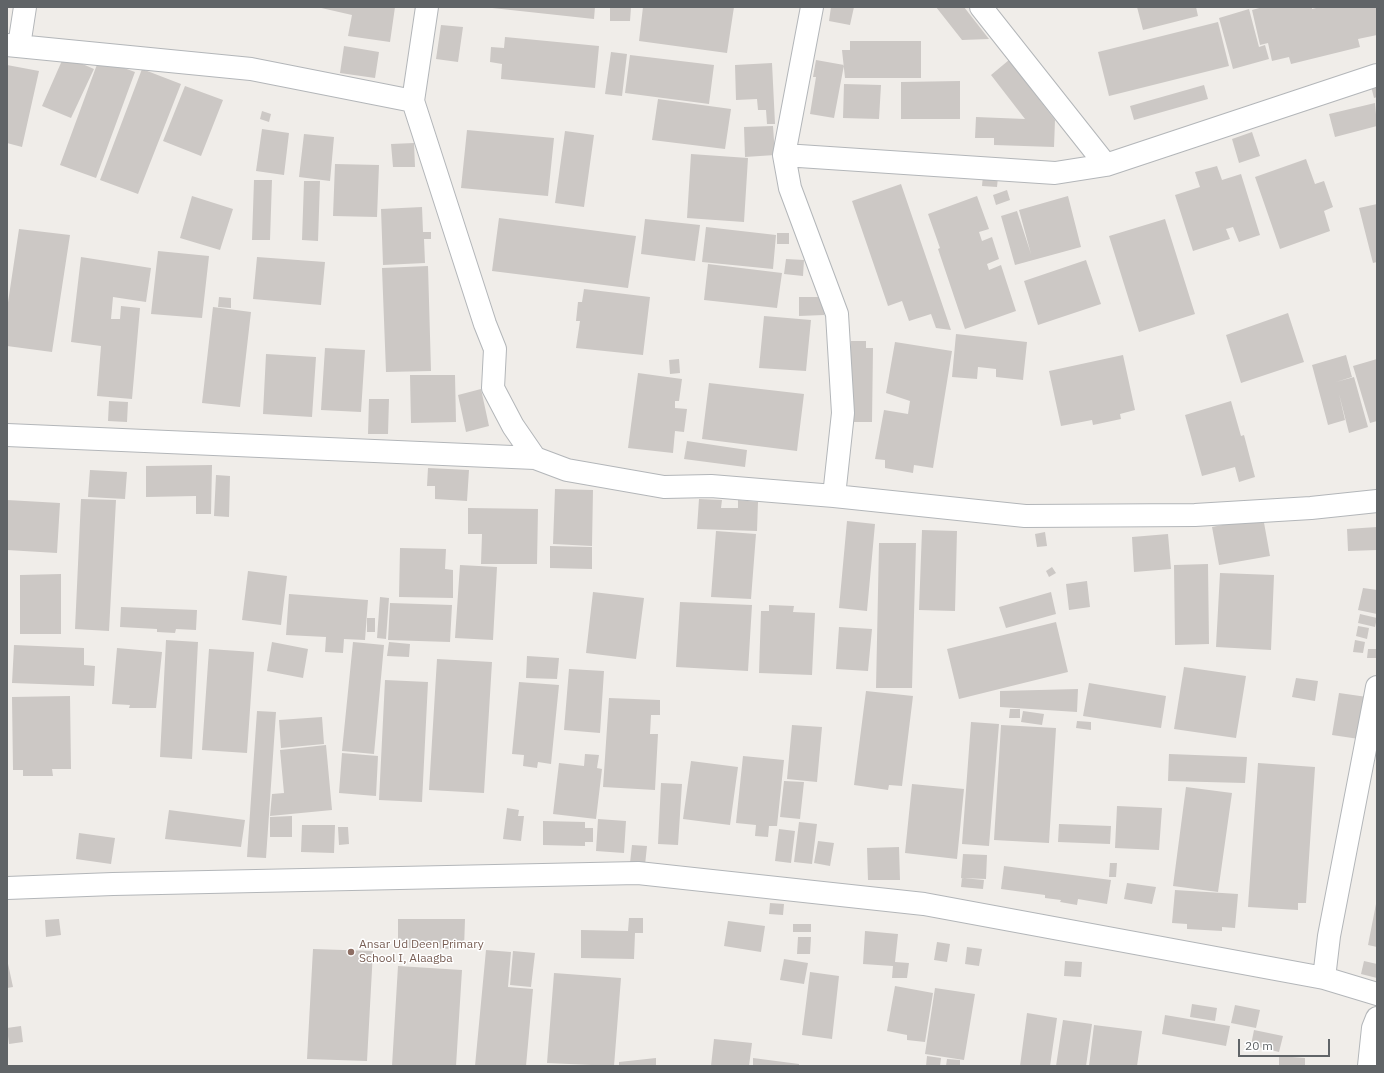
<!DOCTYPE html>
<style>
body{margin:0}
#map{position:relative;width:1384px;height:1073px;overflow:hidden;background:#f0ede9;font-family:"IBM Plex Sans",sans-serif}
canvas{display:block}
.frame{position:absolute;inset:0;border:8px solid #606467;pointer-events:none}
.scale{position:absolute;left:1238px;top:1039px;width:92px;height:18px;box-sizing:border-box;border:2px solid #606467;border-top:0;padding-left:5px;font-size:12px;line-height:14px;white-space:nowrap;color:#606467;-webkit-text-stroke:3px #fff;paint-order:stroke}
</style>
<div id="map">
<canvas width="1384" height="1073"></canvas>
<div class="frame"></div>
<div class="scale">20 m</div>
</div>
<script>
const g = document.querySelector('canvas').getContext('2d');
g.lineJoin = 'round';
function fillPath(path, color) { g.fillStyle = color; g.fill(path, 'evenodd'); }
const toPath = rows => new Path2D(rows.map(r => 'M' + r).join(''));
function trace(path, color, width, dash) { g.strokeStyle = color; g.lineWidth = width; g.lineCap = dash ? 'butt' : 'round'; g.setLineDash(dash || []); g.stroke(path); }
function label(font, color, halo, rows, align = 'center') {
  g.font = font + ' "IBM Plex Sans",sans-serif'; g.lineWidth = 3; g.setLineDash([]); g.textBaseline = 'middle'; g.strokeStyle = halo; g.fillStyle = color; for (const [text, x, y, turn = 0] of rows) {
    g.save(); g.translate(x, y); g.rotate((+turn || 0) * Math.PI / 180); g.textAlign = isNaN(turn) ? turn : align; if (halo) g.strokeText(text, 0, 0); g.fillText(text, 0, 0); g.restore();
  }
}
fillPath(toPath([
 [317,7,395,7,390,42,348,36,352,15],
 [483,7,595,7,594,19],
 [610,7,631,7,630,21,610,21],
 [643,7,734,7,727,53,639,41],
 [831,7,854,7,850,25,829,21],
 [936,7,964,7,989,39,962,40],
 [1137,7,1196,7,1198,16,1143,30],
 [1263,7,1312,7,1312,9,1320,7,1377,7,1377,35,1358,39,1360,47,1291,64,1289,57,1272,61,1268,43,1260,45,1252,10],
 [1249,9,1259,47,1265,45,1269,59,1233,69,1219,18],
 [1218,22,1229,66,1109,96,1098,52],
 [441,25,463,27,458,62,436,59],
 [505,37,599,46,595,88,501,79,502,64,490,62,491,47,504,48],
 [850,41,921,41,921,78,845,78,842,50,850,50],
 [344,46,379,52,375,78,340,73],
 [611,52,627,54,622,96,605,94],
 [630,55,714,65,709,104,625,93],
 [64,56,94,69,71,118,42,106],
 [99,59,135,72,96,178,60,165],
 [816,60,844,65,834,118,810,114,816,77,813,77],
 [1009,60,1055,120,1054,147,994,145,994,138,975,138,976,117,1025,119,991,75],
 [772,63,775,124,767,124,766,110,758,110,757,99,736,100,735,65],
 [7,65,39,71,22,147,7,143],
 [142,69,181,84,138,194,100,180],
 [1377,80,1377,97,1374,98,1370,82],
 [960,81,960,119,901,119,901,82],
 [844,84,881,85,879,119,843,118],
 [1204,85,1208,99,1134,120,1130,106],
 [185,86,223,100,201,156,163,141],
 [658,99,731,109,725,149,652,140],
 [1375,103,1377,126,1335,137,1329,114],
 [262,111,271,114,269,122,260,119],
 [773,126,775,155,745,157,744,127],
 [262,129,289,133,284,175,256,171],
 [467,130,554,138,548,196,461,188],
 [565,131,594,135,584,207,555,203],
 [1252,132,1260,156,1239,163,1232,139],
 [304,134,334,137,330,181,299,177],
 [414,143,415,167,393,167,391,144],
 [691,154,748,158,744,222,687,218],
 [1306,159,1315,184,1324,181,1333,207,1324,211,1330,231,1280,249,1255,177],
 [335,164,379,165,377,217,333,216],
 [1217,166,1222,180,1241,174,1260,235,1239,242,1233,227,1226,229,1230,239,1193,251,1175,195,1200,187,1195,172],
 [983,175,998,177,997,187,982,186],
 [254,180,272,180,270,240,252,240],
 [304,181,320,181,318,241,302,240],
 [901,184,951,330,936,328,931,314,909,321,902,301,888,306,852,201],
 [1007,190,1010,200,996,205,993,195],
 [192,196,233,209,220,250,180,238],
 [977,196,989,229,979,232,982,241,992,237,999,259,987,264,989,270,1001,265,1016,311,965,329,938,249,940,248,928,214],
 [1068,196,1081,247,1015,265,1001,216,1017,211,1031,254,1019,210],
 [1377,204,1377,262,1373,263,1359,208],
 [422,207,423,232,431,232,431,239,424,239,425,263,383,265,381,209],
 [499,218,636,236,628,288,492,271],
 [645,219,700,225,695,261,641,254],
 [1165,219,1195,314,1139,332,1109,236],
 [706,227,776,235,773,269,702,262],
 [19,229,70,235,52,352,7,346,7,309],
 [777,233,789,233,789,244,777,244],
 [158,251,209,256,202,318,151,314],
 [81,257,151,268,146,302,113,297,111,319,120,319,121,306,140,308,132,399,97,396,101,346,71,342],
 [257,257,325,262,321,305,253,299],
 [786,259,804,260,803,276,784,274],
 [1086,260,1101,304,1038,325,1024,281],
 [708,264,782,273,777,308,704,300],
 [428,266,431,371,386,372,382,268],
 [584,289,650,297,643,355,576,348,580,321,576,321,578,302,582,302],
 [219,297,231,298,231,308,218,307],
 [799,297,824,297,824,315,799,316],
 [213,307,251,312,240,407,202,403],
 [1288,313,1304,362,1241,383,1226,335],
 [764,316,811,320,806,371,759,368],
 [956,334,1027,342,1023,380,996,377,996,369,978,367,977,379,952,377],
 [851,341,866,341,866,348,873,348,872,422,850,422],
 [895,342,952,351,933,468,914,465,913,473,885,468,885,460,875,459,884,410,908,414,910,401,886,393],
 [325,348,365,350,361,412,321,410],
 [266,354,316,357,312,417,263,414],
 [1123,355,1135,410,1120,414,1121,419,1093,425,1092,420,1061,426,1049,371],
 [1346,355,1352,377,1336,382,1354,377,1368,427,1349,433,1339,394,1345,420,1328,425,1312,365],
 [679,359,680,373,670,374,669,360],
 [1377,359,1377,421,1370,423,1353,366],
 [638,373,682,379,679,401,675,401,675,408,687,409,684,432,675,431,673,453,628,448],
 [410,375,455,375,456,422,411,423],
 [709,383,804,394,797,451,702,439],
 [481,389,489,426,466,432,458,395],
 [369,399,389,399,388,434,368,434],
 [109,401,128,402,127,422,108,421],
 [1231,401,1241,436,1244,435,1255,477,1239,482,1235,467,1202,476,1185,415],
 [687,441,747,450,745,467,684,459],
 [212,465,211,514,196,514,196,496,146,497,146,466],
 [428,468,469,470,467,501,435,499,435,486,427,486],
 [90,470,127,472,125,499,88,497],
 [216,475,230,476,229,517,214,516],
 [555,489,593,490,592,546,553,544],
 [81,499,116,500,109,631,75,629],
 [699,499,722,500,721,508,738,508,738,500,758,502,757,531,697,529],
 [7,500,60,503,57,553,7,550],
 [468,508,538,509,537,564,481,564,482,534,468,534],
 [1263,517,1270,556,1219,565,1212,527],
 [847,521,875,524,867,611,839,608],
 [1377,527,1377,550,1348,551,1347,529],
 [922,530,957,531,955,611,919,610],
 [716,531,756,534,751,599,711,597],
 [1045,532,1047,546,1037,547,1035,534],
 [1168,534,1171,569,1134,572,1132,537],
 [879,543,916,543,912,688,876,688],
 [550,546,592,547,592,569,550,568],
 [400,548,446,549,445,569,453,570,453,598,399,597],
 [1208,564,1209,644,1175,645,1174,565],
 [460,565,497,567,493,640,455,638],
 [1052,567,1056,573,1049,577,1046,571],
 [248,571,287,576,281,625,242,620],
 [1220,573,1274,575,1271,650,1216,647],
 [61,574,61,634,20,634,20,575],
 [1087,581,1090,607,1069,610,1066,584],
 [1363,588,1377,590,1377,614,1358,610],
 [593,592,644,598,636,659,586,653],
 [1051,592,1056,614,1006,628,999,607],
 [289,594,368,600,365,640,344,639,343,653,325,652,326,637,286,635],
 [380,597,389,598,386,639,377,638],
 [680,602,752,605,748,671,676,667],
 [390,603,452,605,450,642,388,640],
 [769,605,794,606,793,612,815,613,812,675,759,673,761,611,769,611],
 [121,607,197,610,196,630,176,629,175,633,157,632,157,629,120,627],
 [1360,614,1377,618,1375,627,1358,623],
 [367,618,375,618,375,632,367,632],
 [1056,622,1068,672,959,699,947,649],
 [1358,626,1369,628,1367,639,1356,636],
 [839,627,872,629,868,671,836,669],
 [166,640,198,642,192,759,160,757],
 [1355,640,1365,642,1363,653,1353,652],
 [272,642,308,649,303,678,267,671],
 [353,642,384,645,374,754,342,751],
 [389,642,410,644,409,657,387,656],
 [14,645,84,648,84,665,95,666,94,686,12,683],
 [117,648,162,652,156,708,129,708,130,705,112,704],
 [209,649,254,652,247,753,202,750],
 [1368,649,1377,649,1377,658,1367,658],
 [527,656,559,658,557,679,526,678],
 [437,659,492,662,484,793,429,790],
 [1184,667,1246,676,1236,738,1174,729],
 [569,669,604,671,600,733,564,730],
 [1296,678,1318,681,1315,701,1292,697],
 [385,680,428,682,422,802,379,800],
 [519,682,559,685,551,764,538,762,537,768,523,766,524,755,512,754],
 [1089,683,1166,696,1161,728,1083,716],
 [1078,689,1077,712,1000,707,1000,691],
 [866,691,913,696,902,786,889,785,888,790,854,785],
 [1339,693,1367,697,1359,739,1332,735],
 [70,696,71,769,52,769,53,776,23,776,23,770,13,770,12,697],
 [609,698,660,700,660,715,651,715,650,734,658,734,655,790,603,787],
 [1010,709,1020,709,1020,718,1009,718],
 [257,711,276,712,266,858,247,857],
 [1023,711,1044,714,1042,725,1021,722],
 [322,717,324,744,281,748,279,720],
 [1077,721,1091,722,1091,730,1076,728],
 [971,722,999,724,989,846,962,844],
 [792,725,822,727,817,782,787,779],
 [1001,725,1056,728,1049,843,994,840],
 [326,745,332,810,270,816,272,794,284,793,280,750],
 [342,753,378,756,376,796,339,793],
 [585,754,599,755,597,768,602,769,596,819,553,814,559,763,584,766],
 [1169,754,1247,757,1245,783,1168,781],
 [743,756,784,760,777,826,769,826,768,837,755,836,756,825,736,823],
 [691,761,738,767,730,825,683,819],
 [1258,763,1315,767,1306,903,1298,903,1298,910,1248,907],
 [784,781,804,782,800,819,780,817],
 [661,783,682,784,678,845,658,844],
 [912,784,964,789,957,859,905,853],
 [1186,787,1232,793,1218,892,1173,886],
 [1117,806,1162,808,1159,850,1115,848],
 [507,808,519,810,518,816,524,816,521,841,503,839],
 [169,810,245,820,241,847,165,839],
 [292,816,292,837,270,837,270,817],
 [598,819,626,821,624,853,596,851],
 [543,821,585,822,585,828,593,828,593,842,585,842,585,846,543,845],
 [799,822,817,824,812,864,794,862],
 [1059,824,1111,826,1110,844,1058,842],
 [302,825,335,825,334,853,301,852],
 [338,827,348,827,349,844,339,845],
 [779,829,795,831,791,863,775,861],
 [79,833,115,838,111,864,76,859],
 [818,841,834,843,830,866,814,863],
 [632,845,647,846,645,865,630,863],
 [899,847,900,880,868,880,867,848],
 [963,854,987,855,986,879,961,878],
 [1110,863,1117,863,1116,877,1109,877],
 [1004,866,1111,880,1107,904,1078,899,1077,905,1060,902,1061,900,1045,898,1045,895,1001,889],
 [962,878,984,880,983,889,961,887],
 [1127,883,1156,887,1152,904,1124,899],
 [1175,890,1238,894,1235,928,1222,927,1222,931,1187,929,1187,924,1172,923],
 [770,903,784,904,783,915,769,914],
 [1376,904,1377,904,1377,947,1368,945],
 [629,918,643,918,643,933,635,933,634,959,581,958,581,930,628,931],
 [59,919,61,935,46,937,45,920],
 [398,919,465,919,464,949,398,948],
 [728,921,765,926,761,952,724,946],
 [793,924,811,924,811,932,793,932],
 [865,931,898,934,895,962,909,963,907,978,892,978,893,966,863,964],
 [798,937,811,937,810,954,797,954],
 [937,942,950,944,947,962,934,960],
 [967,947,982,949,979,966,965,964],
 [313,949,373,951,367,1061,307,1059],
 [486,950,511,952,508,987,533,989,526,1066,475,1066],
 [513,951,535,953,531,987,510,985],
 [7,959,13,987,7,988],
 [784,959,808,963,804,984,780,980],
 [1065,961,1082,962,1081,977,1064,976],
 [1364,961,1377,964,1377,978,1361,974],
 [398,966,462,970,456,1066,392,1066],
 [810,972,839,976,832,1039,802,1035],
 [554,973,621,978,614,1066,547,1063],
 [895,986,933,993,925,1042,907,1040,907,1035,887,1031],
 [935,988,975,994,964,1060,925,1054],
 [1192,1004,1217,1008,1215,1021,1190,1017],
 [1235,1005,1260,1010,1256,1028,1231,1023],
 [1027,1013,1057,1018,1050,1066,1020,1066],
 [1165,1015,1230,1026,1226,1046,1162,1034],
 [1063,1020,1092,1024,1086,1066,1056,1066],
 [1094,1025,1142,1031,1137,1066,1089,1066],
 [21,1026,23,1042,9,1044,7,1028],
 [1254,1030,1283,1036,1279,1052,1251,1045],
 [714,1039,752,1043,749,1066,711,1066],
 [927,1056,941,1058,940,1066,926,1066],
 [1279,1056,1305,1058,1305,1066,1279,1066],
 [656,1058,656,1066,619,1066,619,1062],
 [753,1058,799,1064,799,1066,753,1066],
 [947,1059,960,1060,960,1066,946,1066]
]), '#ccc8c5');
const minor = toPath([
 [812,7,784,155,790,188,837,314,843,413,834,496],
 [981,7,1106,165],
 [7,45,251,69,413,101,427,7],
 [19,46,25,7],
 [413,101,485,324,495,349,493,388,513,426,535,458,567,470,664,487,711,486,834,496,1025,516,1195,515,1311,508,1377,501],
 [784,155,1055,173,1106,165,1377,75],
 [7,435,535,458],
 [7,888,113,884,638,873,924,904,1324,978,1377,994],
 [1324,978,1329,936,1377,687],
 [1369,1066,1373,1028,1377,1018]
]);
trace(minor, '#b3b6b9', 24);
trace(minor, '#fff', 22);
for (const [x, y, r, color] of [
 [351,952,4,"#8d6e63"]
]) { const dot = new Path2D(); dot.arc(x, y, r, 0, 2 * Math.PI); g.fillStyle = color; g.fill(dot); trace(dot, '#fff', 1.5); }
label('12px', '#785e54', '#fff', [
 ["Ansar Ud Deen Primary",359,945],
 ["School I, Alaagba",359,959]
], 'left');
</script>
